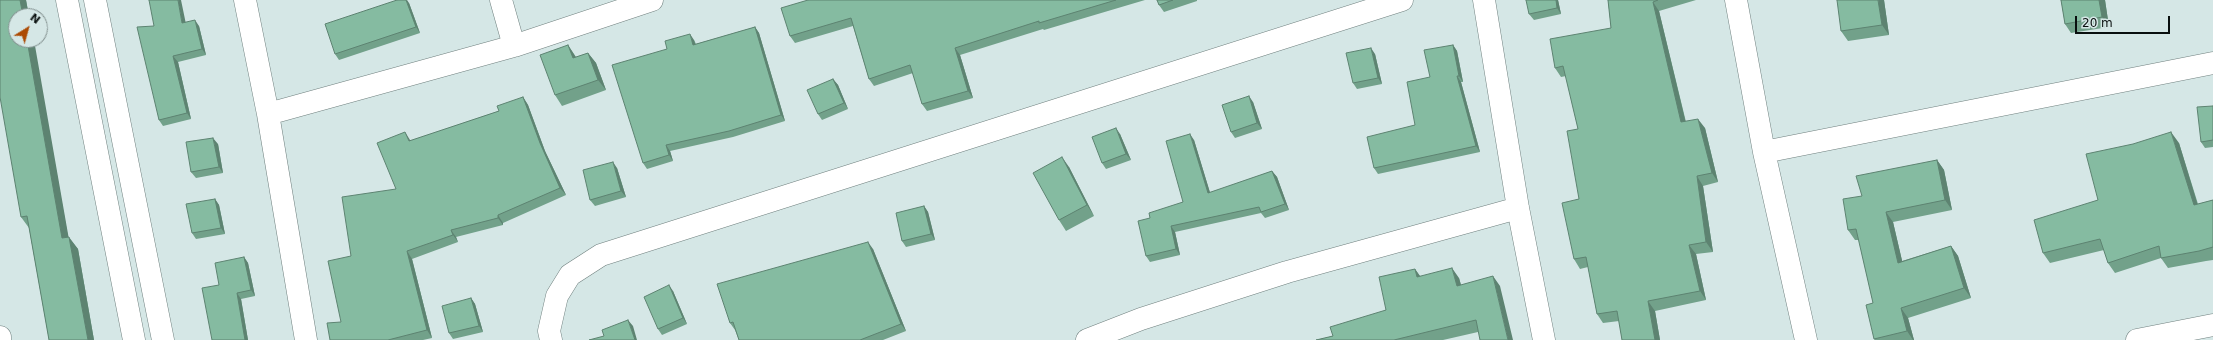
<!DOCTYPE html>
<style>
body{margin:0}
#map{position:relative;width:2213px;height:340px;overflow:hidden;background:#d5e7e6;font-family:"DejaVu Sans",sans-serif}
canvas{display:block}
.north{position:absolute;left:8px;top:8px;width:40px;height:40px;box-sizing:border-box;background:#d5e7e6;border:1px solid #839190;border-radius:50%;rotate:37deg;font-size:11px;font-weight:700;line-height:16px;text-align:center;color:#090f0e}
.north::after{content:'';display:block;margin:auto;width:14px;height:18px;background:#ac4b04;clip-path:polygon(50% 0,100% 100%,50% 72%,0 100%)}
.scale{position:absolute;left:2075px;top:16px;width:95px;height:18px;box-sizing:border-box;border:2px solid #090f0e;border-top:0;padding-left:5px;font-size:12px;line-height:14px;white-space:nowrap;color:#090f0e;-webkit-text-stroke:3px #d5e7e6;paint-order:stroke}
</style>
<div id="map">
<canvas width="2213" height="340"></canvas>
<div class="north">N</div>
<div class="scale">20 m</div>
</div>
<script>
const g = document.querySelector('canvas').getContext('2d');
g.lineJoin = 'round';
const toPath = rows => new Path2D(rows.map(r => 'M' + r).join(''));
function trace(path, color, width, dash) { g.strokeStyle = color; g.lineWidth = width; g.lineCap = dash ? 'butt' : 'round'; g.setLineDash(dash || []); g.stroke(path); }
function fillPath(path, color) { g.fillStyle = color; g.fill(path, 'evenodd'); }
const minor = toPath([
 [67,0,134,340],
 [95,0,163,340],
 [245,0,268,114,306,340],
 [501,0,514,46],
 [1484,0,1518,208,1544,340],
 [1736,0,1764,152,1806,340],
 [268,114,514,46,652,0],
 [1764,152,2213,63],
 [0,337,0,340],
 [551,340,549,331,557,296,570,275,601,255,1402,0],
 [1087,340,1141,319,1287,272,1518,208],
 [2137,340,2213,325]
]);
trace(minor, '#70807f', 23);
trace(minor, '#fff', 22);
fillPath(toPath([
 [0,0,26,0,68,237,78,249,94,340,49,340,29,228,21,217],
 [808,0,1145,0,1044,30,1043,29,960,55,973,98,927,111,922,104,913,73,874,86,869,79,853,26,795,43,790,36],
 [1157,0,1197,0,1197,1,1164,12,1159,5],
 [1558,0,1561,14,1534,20,1529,14],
 [1608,0,1696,0,1659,11,1686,122,1705,128,1718,182,1703,186,1713,252,1696,254,1706,300,1655,311,1660,340,1622,340,1619,321,1603,323,1597,314,1588,267,1580,269,1574,259,1579,199,1578,129,1566,76,1561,77,1555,68,1611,28],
 [1884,0,1889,35,1848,41,1841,31],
 [2061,0,2105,0,2109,27,2071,33,2065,24],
 [409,3,420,33,339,60,335,54],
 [185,22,199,26,206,55,178,62,191,119,163,126,159,120,154,26],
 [755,27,759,33,785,121,733,137,670,151,673,161,647,169,643,163,667,49,694,40,696,44],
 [568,45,576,57,588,53,596,63,606,90,562,106,555,95],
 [1453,45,1457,51,1463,82,1461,82,1480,152,1378,174,1374,168,1415,125,1430,77],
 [1375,54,1382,84,1357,89,1353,83],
 [833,79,838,85,848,109,822,120,818,114],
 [523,97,528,105,545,151,566,195,503,223,503,225,456,237,458,242,412,259,432,338,423,340,330,340,341,322,351,256,396,189,410,140,410,141,499,111],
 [1253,102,1262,129,1235,138,1231,132],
 [2213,106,2213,147,2205,148,2201,142],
 [1120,134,1131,160,1106,169,1102,163],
 [1194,140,1210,193,1272,171,1277,177,1289,210,1265,218,1261,213,1175,232,1180,255,1150,262,1146,256,1150,218,1183,202],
 [2179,143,2198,204,2213,200,2213,260,2206,261,2168,268,2161,258,2115,273,2108,263,2104,250,2050,263,2043,253],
 [218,144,223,173,196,178,191,172],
 [1937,160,1944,170,1952,210,1893,222,1902,261,1951,246,1958,256,1971,298,1908,318,1914,340,1875,340,1874,339,1873,303,1859,240,1855,240,1848,230,1862,196],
 [1069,167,1094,216,1066,231,1059,220],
 [617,168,626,197,595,206,590,200],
 [215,199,219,205,225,234,196,239,192,233],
 [924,206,928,212,935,240,906,247,902,241],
 [873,249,906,331,883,340,739,340,735,330,730,323],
 [244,257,248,263,255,296,241,299,248,340,212,340,219,285],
 [1415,269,1420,276,1459,278,1461,285,1500,286,1478,332,1443,340,1316,340,1333,336,1386,310],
 [673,291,687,324,662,335,658,329],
 [471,298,475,304,483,332,453,339,449,333]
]), '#72a18a');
fillPath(toPath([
 [20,0,26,0,29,16,23,16],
 [178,0,181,0,187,29,182,23],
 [406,0,407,0,409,3,420,33,416,27],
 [1556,0,1558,0,1561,14,1557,8],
 [1878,0,1884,0,1889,35,1882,25],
 [2099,0,2105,0,2109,27,2102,17],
 [1653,2,1659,11,1688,132,1681,122],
 [195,20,199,26,206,55,202,49],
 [755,27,759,33,785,121,781,115],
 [690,34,694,40,697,51,693,45],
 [27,40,34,40,71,251,62,238],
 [568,45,575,56,580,68,573,58],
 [1453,45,1457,51,1463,82,1459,76],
 [955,48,960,55,973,98,968,91],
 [1371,48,1375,54,1382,84,1378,78],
 [588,53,596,63,606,90,598,80],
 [173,56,178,62,191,119,187,113],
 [1457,76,1461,82,1480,152,1476,146],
 [833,79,838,85,848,109,844,103],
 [1249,96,1253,102,1262,129,1257,123],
 [523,97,528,105,545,151,566,195,560,188,540,143],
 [1698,119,1705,128,1718,182,1712,173],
 [1116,128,1120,134,1131,160,1126,154],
 [405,132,410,140,414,149,409,141],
 [2171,132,2179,143,2201,216,2194,205],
 [1190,134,1194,140,1212,199,1208,193],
 [213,138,218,144,223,173,219,167],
 [666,145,670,151,673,161,669,155],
 [1062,157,1069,167,1094,216,1087,205],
 [1937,160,1944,170,1952,210,1945,200],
 [613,162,617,168,626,197,621,191],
 [1272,171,1277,177,1289,210,1285,204],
 [1697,176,1703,186,1713,252,1706,242],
 [215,199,219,205,225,234,221,228],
 [924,206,928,212,935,240,931,234],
 [1886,212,1893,222,1905,273,1898,263],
 [498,215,503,223,503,225,498,218],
 [1171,226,1175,232,1180,255,1176,249],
 [451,230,456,237,458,242,453,235],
 [69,237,78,249,94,340,88,340],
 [868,242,873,249,906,331,901,324],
 [1689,245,1696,254,1706,300,1700,291],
 [1951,246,1958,256,1971,298,1964,288],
 [407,251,412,259,432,338,427,330],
 [244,257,248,263,255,296,251,290],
 [1452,268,1459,278,1464,296,1457,286],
 [1415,269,1422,279,1417,277],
 [1493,276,1500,286,1513,340,1508,340],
 [669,285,673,291,687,324,683,318],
 [237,293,241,299,248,340,245,340],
 [471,298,475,304,483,332,479,326],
 [1648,301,1655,311,1660,340,1655,340],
 [1901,308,1908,318,1914,340,1913,340,1907,331],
 [628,320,633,326,637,340,635,340]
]), '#5d8371');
const building = toPath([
 [0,0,20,0,23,16,16,16,16,40,27,40,62,238,69,237,88,340,49,340,27,216,21,217,0,97,0,0],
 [149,0,178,0,182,23,195,20,202,49,173,56,187,113,159,120,137,27,154,26,149,0],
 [397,0,406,0,416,27,335,54,325,24,397,0],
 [808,0,1116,0,1039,23,1039,21,955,48,968,91,922,104,910,65,869,79,851,18,790,36,781,8,808,0],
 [1157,0,1173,0,1159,5,1157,0],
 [1526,0,1556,0,1557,8,1529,14,1526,0],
 [1608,0,1658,0,1653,2,1681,122,1698,119,1712,173,1697,176,1706,242,1689,245,1700,291,1648,301,1655,340,1622,340,1617,311,1597,314,1586,257,1574,259,1562,203,1579,199,1567,131,1578,129,1563,66,1555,68,1550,39,1611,28,1608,0],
 [1837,0,1878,0,1882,25,1841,31,1837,0],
 [2061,0,2099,0,2102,17,2065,24,2061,0],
 [755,27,781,115,729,131,666,145,669,155,643,163,612,65,667,49,665,41,690,34,693,45,755,27],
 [568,45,573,58,588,53,598,80,555,95,540,55,568,45],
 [1453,45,1459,76,1457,76,1476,146,1374,168,1367,137,1415,125,1407,82,1430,77,1424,50,1453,45],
 [1371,48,1378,78,1353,83,1346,53,1371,48],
 [833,79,844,103,818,114,807,90,833,79],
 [1249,96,1257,123,1231,132,1222,105,1249,96],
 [523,97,540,143,560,188,498,215,498,218,451,230,453,235,407,251,427,330,388,340,330,340,327,323,341,322,328,261,351,256,342,197,396,189,377,143,405,132,409,141,499,111,497,106,523,97],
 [2213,106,2213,140,2201,142,2197,107,2213,106],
 [1116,128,1126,154,1102,163,1092,137,1116,128],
 [2171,132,2194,205,2213,200,2213,247,2199,251,2161,258,2159,246,2108,263,2100,239,2043,253,2034,220,2098,200,2086,154,2133,144,2171,132],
 [1190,134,1208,193,1272,171,1285,204,1261,212,1259,207,1171,226,1176,249,1146,256,1138,221,1150,218,1149,213,1183,202,1166,141,1190,134],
 [213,138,219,167,191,172,186,142,213,138],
 [1062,157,1087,205,1059,220,1033,173,1062,157],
 [1937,160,1945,200,1886,212,1898,263,1951,246,1964,288,1901,308,1907,331,1874,339,1866,305,1873,303,1856,229,1848,230,1843,199,1862,196,1856,176,1937,160],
 [613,162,621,191,590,200,583,170,613,162],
 [215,199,221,228,192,233,186,204,215,199],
 [924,206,931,234,902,241,896,213,924,206],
 [868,242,901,324,860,340,739,340,733,322,730,323,717,284,868,242],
 [244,257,251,290,237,293,245,340,212,340,202,288,219,285,215,263,244,257],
 [1452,268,1457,286,1493,276,1508,340,1480,340,1476,320,1394,340,1316,340,1333,336,1330,327,1386,310,1379,277,1415,269,1417,277,1452,268],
 [669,285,683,318,658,329,644,297,669,285],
 [471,298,479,326,449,333,442,306,471,298],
 [628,320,635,340,589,340,604,336,602,330,628,320]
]);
fillPath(building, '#85bba1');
trace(building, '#5d8371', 1);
</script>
